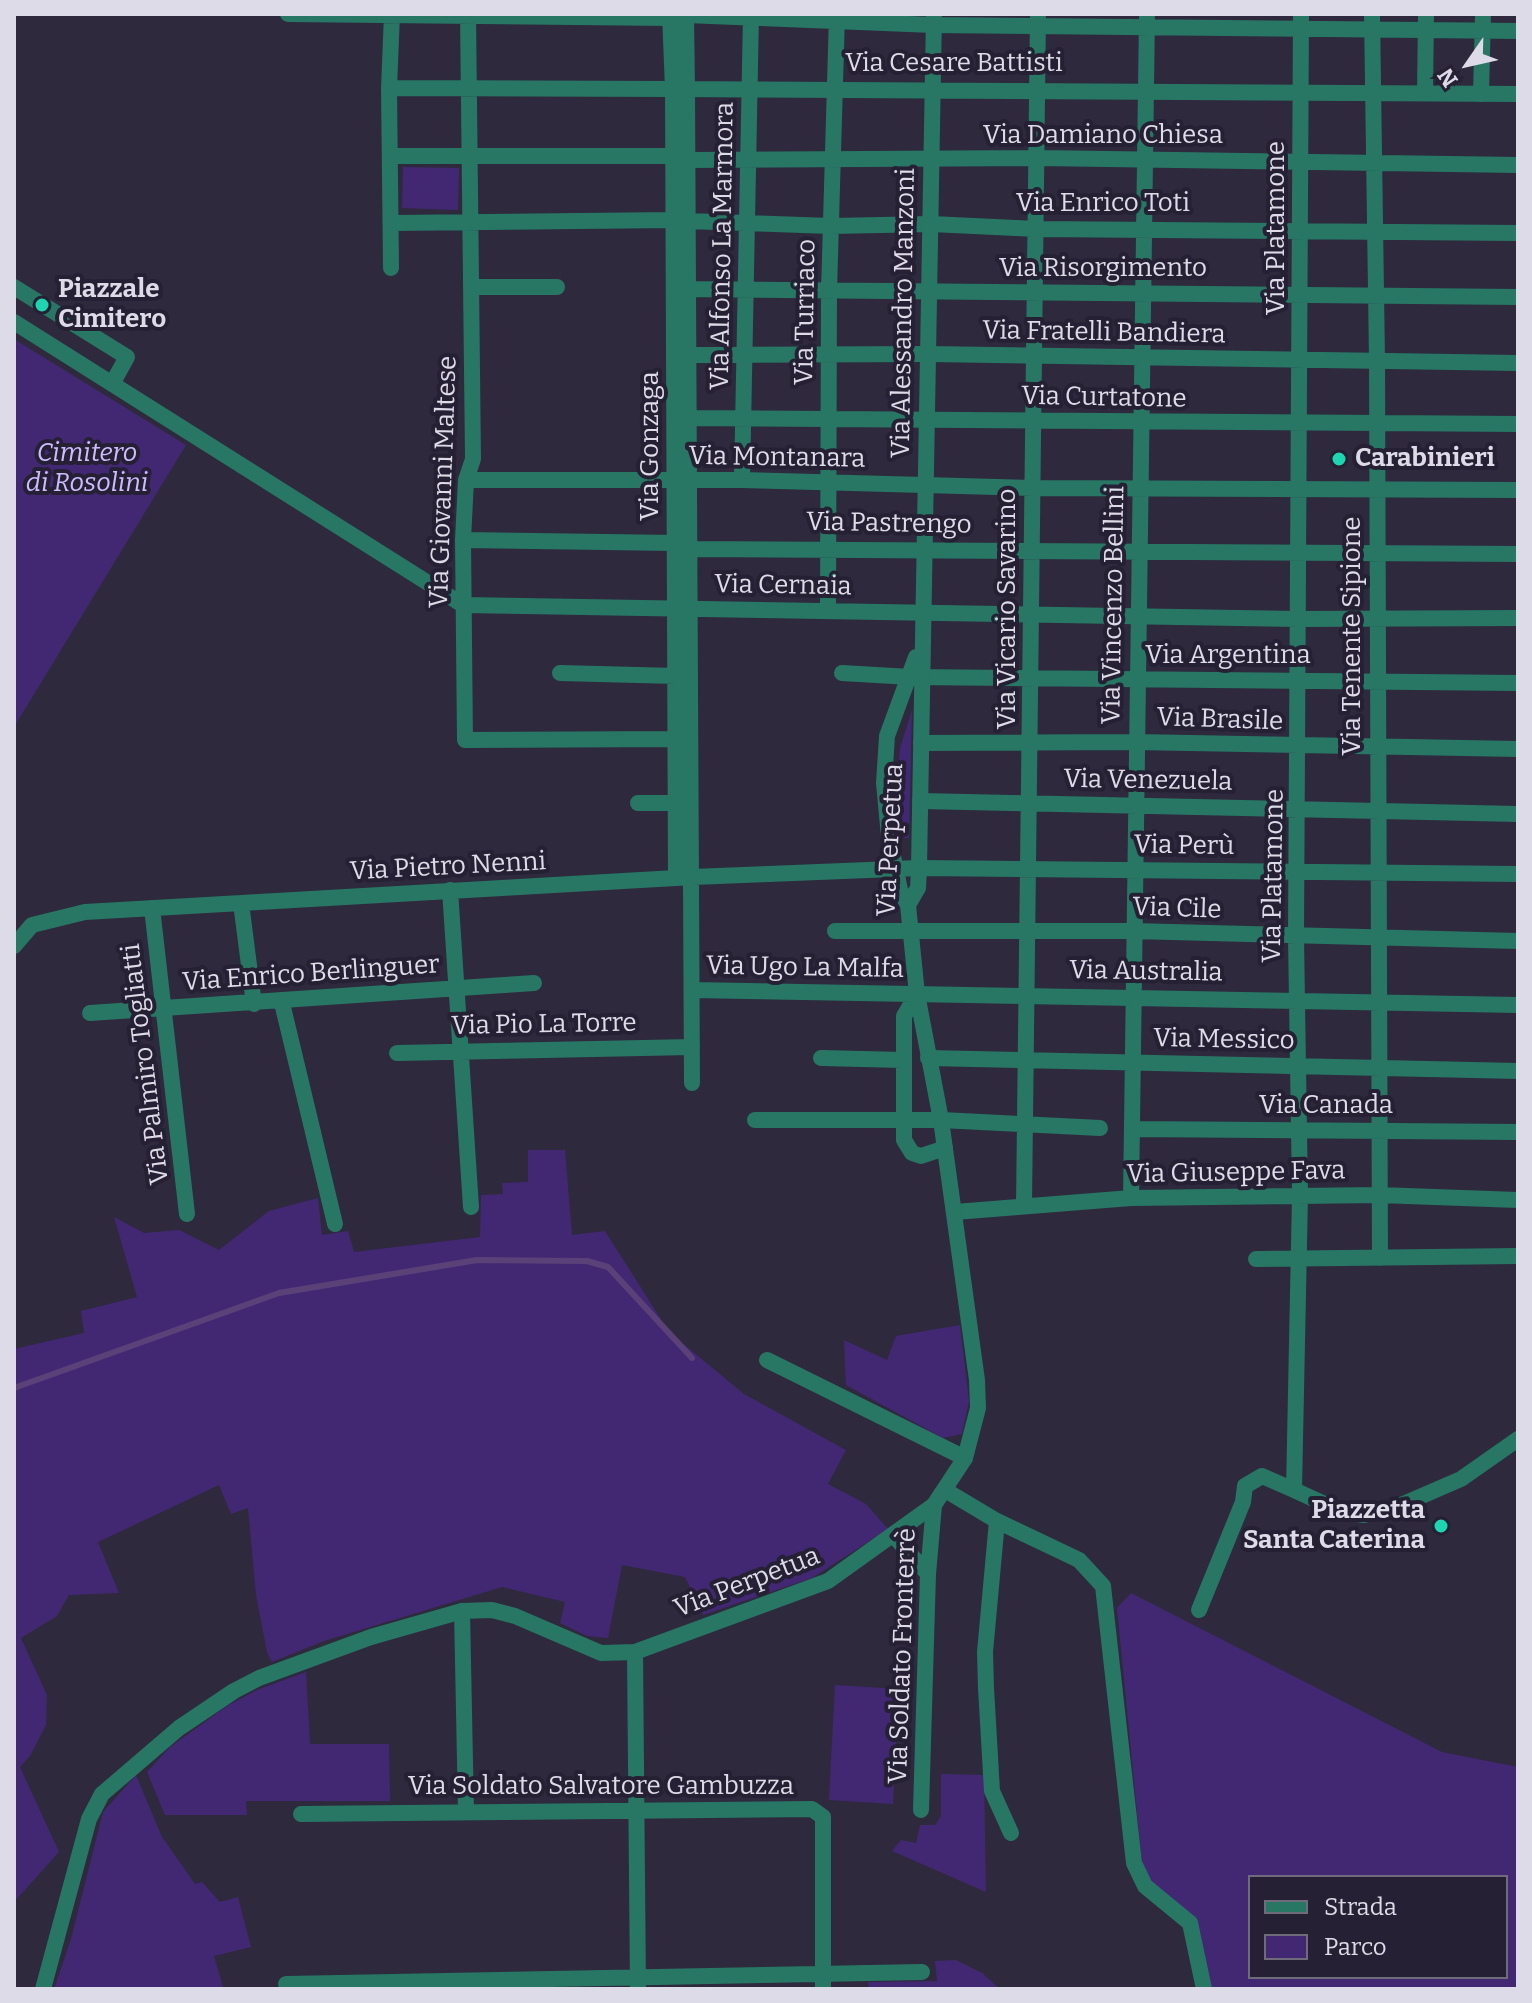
<!DOCTYPE html>
<meta charset="utf-8">
<style>
body{margin:0}
#map{position:relative;width:1532px;height:2003px;overflow:hidden;background:#2e293d;font-family:Bitter,serif}
canvas{display:block}
.frame{position:absolute;inset:0;border:16px solid #dedbe8;pointer-events:none}
.legend{position:absolute;left:1248px;top:1875px;width:260px;height:104px;box-sizing:border-box;background:#252033;border:2px solid #6f6b7b;margin:0;padding:10px 14px;list-style:none;font-size:24px;color:#dedbe8}
.legend li{display:flex;align-items:center;gap:16px;height:40px}
.legend b{width:40px;border:2px solid #6f6b7b}
.north{position:absolute;left:1428px;top:24px;width:80px;height:80px;-webkit-text-stroke:6px #252033;paint-order:stroke;rotate:236deg;font-size:22px;font-weight:700;line-height:32px;text-align:center;color:#dedbe8}
.north::after{content:'';display:block;margin:auto;width:28px;height:36px;background:#dedbe8;clip-path:polygon(50% 0,100% 100%,50% 72%,0 100%)}
</style>
<div id="map">
<canvas width="1532" height="2003"></canvas>
<div class="frame"></div>
<ul class="legend">
<li><b style="height:10px;background:#277764"></b>Strada</li>
<li><b style="height:22px;background:#422872"></b>Parco</li>
</ul>
<div class="north">N</div>
</div>
<script>
const g = document.querySelector('canvas').getContext('2d');
g.lineJoin = 'round';
function fillPath(path, color) { g.fillStyle = color; g.fill(path, 'evenodd'); }
const toPath = rows => new Path2D(rows.map(r => 'M' + r).join(''));
function trace(path, color, width, dash) { g.strokeStyle = color; g.lineWidth = width; g.lineCap = dash ? 'butt' : 'round'; g.setLineDash(dash || []); g.stroke(path); }
function label(font, color, halo, rows, align = 'center') {
  g.font = font + ' Bitter,serif'; g.lineWidth = 8; g.setLineDash([]); g.textBaseline = 'middle'; g.strokeStyle = halo; g.fillStyle = color; for (const [text, x, y, turn = 0] of rows) {
    g.save(); g.translate(x, y); g.rotate((+turn || 0) * Math.PI / 180); g.textAlign = isNaN(turn) ? turn : align; if (halo) g.strokeText(text, 0, 0); g.fillText(text, 0, 0); g.restore();
  }
}
fillPath(toPath([
 [403,167,459,168,458,210,402,208],
 [14,339,186,445,14,727],
 [912,710,909,838,904,838,898,773,900,748],
 [528,1150,565,1150,572,1235,605,1231,669,1332,744,1394,846,1450,828,1484,866,1504,888,1529,812,1578,703,1615,685,1577,622,1565,608,1638,587,1636,560,1623,565,1602,502,1587,324,1641,272,1662,267,1652,256,1595,248,1508,231,1514,219,1485,98,1542,119,1593,69,1595,57,1616,21,1638,47,1695,46,1725,30,1756,20,1767,59,1852,14,1902,14,1349,84,1333,81,1311,137,1297,114,1217,144,1233,179,1230,219,1250,269,1211,318,1198,322,1235,348,1231,354,1252,480,1237,481,1195,503,1194,502,1183,528,1182],
 [960,1325,969,1401,962,1434,943,1438,846,1385,844,1340,887,1360,896,1336],
 [1131,1593,1442,1752,1518,1767,1518,1989,1210,1989,1197,1925,1151,1882,1142,1864,1117,1608],
 [1250,1877,1506,1877,1506,1977,1250,1977],
 [306,1672,310,1744,389,1744,390,1801,246,1801,247,1815,165,1815,147,1772,170,1747,227,1706,257,1690],
 [835,1685,899,1689,893,1804,829,1800],
 [941,1774,984,1775,986,1892,892,1851,901,1840,916,1843,920,1825,935,1825,941,1816],
 [136,1775,162,1837,195,1884,202,1882,220,1902,238,1897,251,1947,214,1956,223,1987,212,1989,54,1989,71,1939,103,1812],
 [956,1960,982,1973,1000,1989,869,1989,868,1982,937,1981,935,1961]
]), '#422872');
trace(toPath([
 [14,1388,279,1293,477,1260,587,1261,608,1267,692,1358]
]), '#5a4279', 6);
trace(toPath([
 [288,14,670,18],
 [468,14,473,459,466,480,463,540,465,740,676,739],
 [1301,14,1296,937,1300,1195,1294,1490,1340,1511,1364,1515,1394,1508,1461,1479,1518,1439],
 [1372,14,1377,360,1380,1258],
 [686,15,933,25,1518,31],
 [389,88,673,89,676,878],
 [687,89,692,1083],
 [1425,93,1426,14],
 [1481,94,1483,14],
 [391,156,673,156],
 [688,160,1039,158,1518,165],
 [688,221,831,226,931,224,1037,229,1518,233],
 [392,223,674,220],
 [391,268,389,88,392,14],
 [14,287,127,357,112,384],
 [471,287,557,287],
 [680,289,1518,297],
 [14,322,463,605,1298,619,1518,618],
 [689,355,929,354,1518,363],
 [689,418,1518,424],
 [466,480,742,480,1033,488,1518,490],
 [742,480,751,14],
 [463,540,675,543],
 [691,549,1518,554],
 [828,610,829,291,837,14],
 [560,673,676,676],
 [842,673,910,677,1518,683],
 [921,743,1135,742,1518,749],
 [920,801,1518,814],
 [638,803,676,803],
 [450,890,471,1207],
 [241,903,254,1004],
 [152,908,187,1214],
 [835,931,1133,931,1518,941],
 [14,946,32,925,85,912,693,877,919,868,1518,874],
 [692,990,1518,1005],
 [917,994,904,1016,904,1140,912,1153,921,1156,945,1148],
 [282,1003,335,1224],
 [90,1013,534,983],
 [397,1053,692,1047],
 [821,1058,903,1060],
 [928,1058,1518,1071],
 [755,1120,941,1120,1100,1128],
 [1133,1129,1518,1132],
 [1131,1198,1147,14],
 [1024,1205,1038,14],
 [955,1212,1131,1198,1379,1195,1518,1200],
 [1256,1259,1518,1256],
 [767,1360,965,1458],
 [945,1490,997,1521,1079,1560,1103,1586,1134,1863,1145,1886,1190,1923,1204,1989],
 [997,1521,985,1652,986,1688,992,1791,1011,1833],
 [894,1536,928,1574],
 [1199,1610,1243,1502,1245,1486,1262,1476,1294,1490],
 [462,1611,466,1812],
 [635,1652,638,1989],
 [921,1810,928,1574,934,1505],
 [301,1814,812,1809,823,1817,823,1989],
 [286,1984,922,1972]
]), '#277764', 16);
trace(toPath([
 [670,14,673,89,1518,94],
 [686,14,687,89],
 [908,905,900,890,889,837,884,783,887,736,916,657],
 [43,1989,89,1819,102,1794,179,1728,234,1691,259,1678,371,1637,462,1611,492,1610,515,1616,601,1653,635,1652,828,1581,934,1505,965,1458,978,1408,977,1380,941,1120,917,994,908,905,918,888,919,868,934,14]
]), '#277764', 16);
for (const [x, y, r, color] of [
 [42,305,8,"#1dd5b1"],
 [1339,459,8,"#1dd5b1"],
 [1441,1526,8,"#1dd5b1"]
]) { const dot = new Path2D(); dot.arc(x, y, r, 0, 2 * Math.PI); g.fillStyle = color; g.fill(dot); trace(dot, '#252033', 3); }
label('26px', '#dedbe8', '#252033', [
 ["Via Cesare Battisti",954,64],
 ["Via Damiano Chiesa",1103,136],
 ["Via Enrico Toti",1103,204],
 ["Via Platamone",1277,228,-90],
 ["Via Alfonso La Marmora",723,246,-89],
 ["Via Risorgimento",1103,269],
 ["Via Turriaco",806,312,-89],
 ["Via Alessandro Manzoni",904,313,-89],
 ["Via Fratelli Bandiera",1104,333,1],
 ["Via Curtatone",1104,398,1],
 ["Via Gonzaga",651,446,-90],
 ["Via Montanara",777,458,1],
 ["Via Giovanni Maltese",444,482,-88],
 ["Via Pastrengo",889,524,1],
 ["Via Cernaia",783,586,1],
 ["Via Vincenzo Bellini",1114,605,-89],
 ["Via Vicario Savarino",1008,609,-90],
 ["Via Tenente Sipione",1353,636,-90],
 ["Via Argentina",1228,656],
 ["Via Brasile",1220,720,2],
 ["Via Venezuela",1148,781,1],
 ["Via Perpetua",891,840,-87],
 ["Via Perù",1184,846,1],
 ["Via Pietro Nenni",448,867,-3],
 ["Via Platamone",1274,876,-89],
 ["Via Cile",1177,909,2],
 ["Via Ugo La Malfa",805,968,1],
 ["Via Australia",1146,972,1],
 ["Via Enrico Berlinguer",311,974,-4],
 ["Via Pio La Torre",544,1025,-1],
 ["Via Messico",1224,1040,1],
 ["Via Palmiro Togliatti",146,1064,-97],
 ["Via Canada",1326,1106],
 ["Via Giuseppe Fava",1236,1173,-1],
 ["Via Perpetua",747,1583,-21],
 ["Via Soldato Fronterrè",903,1656,-88],
 ["Via Soldato Salvatore Gambuzza",601,1787]
]);
label('bold 26px', '#dedbe8', '#252033', [
 ["Piazzale",58,290],
 ["Cimitero",58,320],
 ["Carabinieri",1355,459],
 ["Piazzetta",1425,1511,"right"],
 ["Santa Caterina",1425,1541,"right"]
], 'left');
label('italic 26px', '#cdbdfe', '#252033', [
 ["Cimitero",87,454],
 ["di Rosolini",87,484]
]);
</script>
